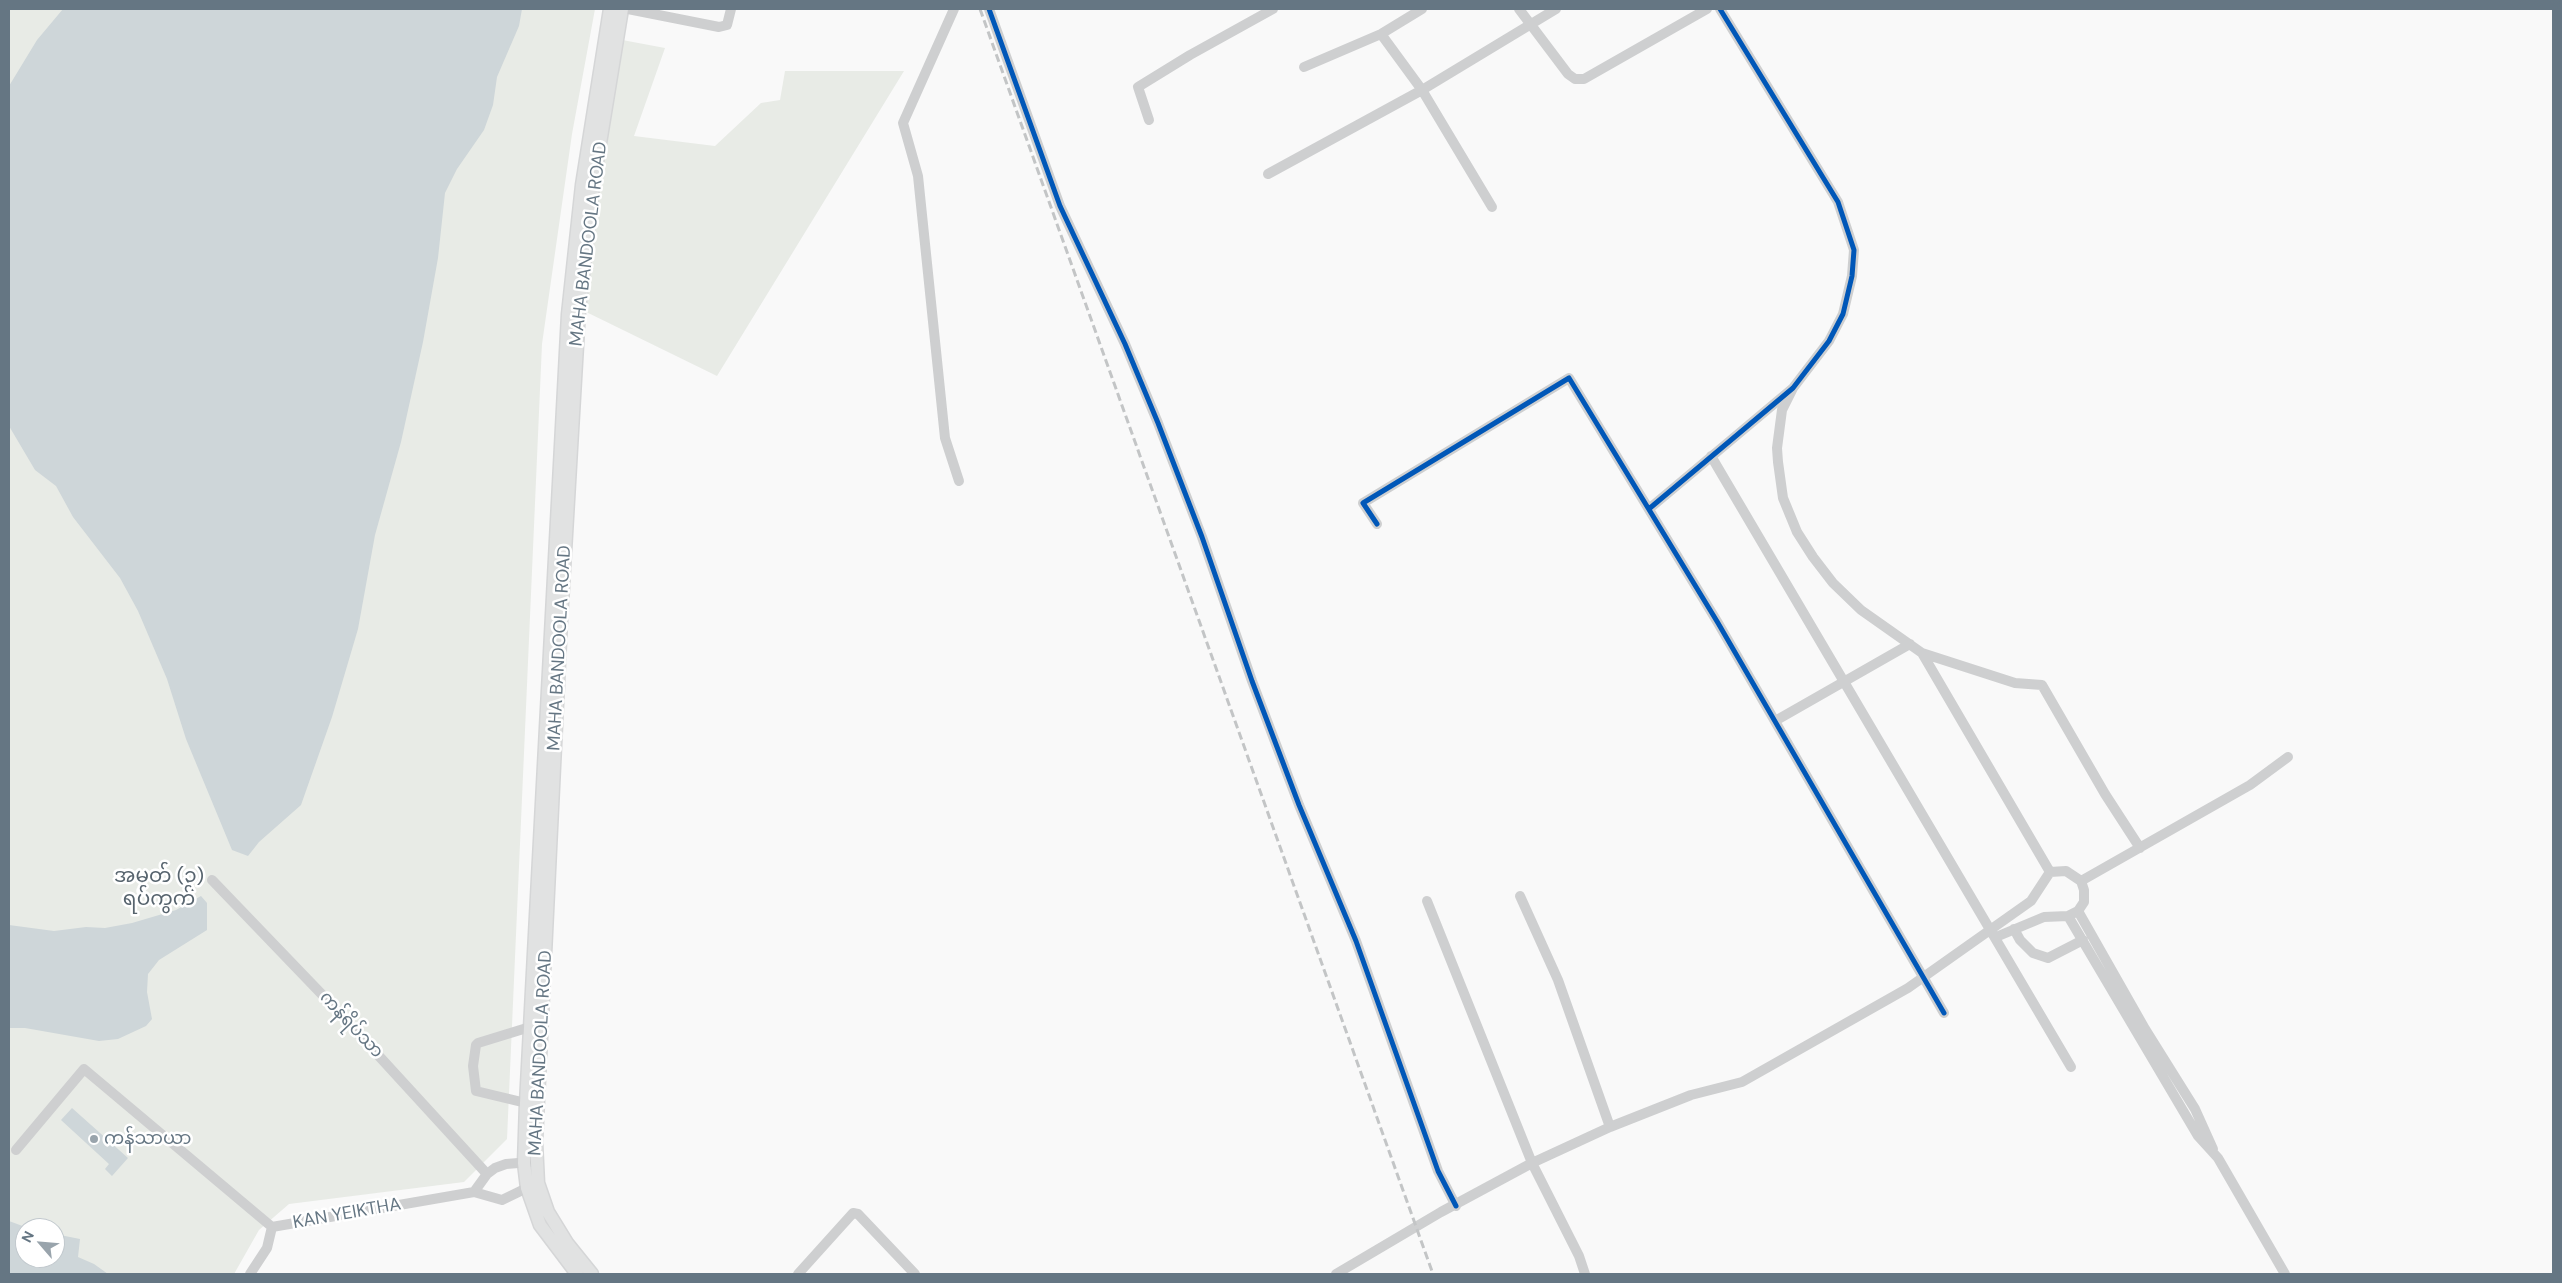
<!DOCTYPE html>
<meta charset="utf-8">
<style>
body{margin:0}
#map{position:relative;width:2562px;height:1283px;overflow:hidden;background:#f9f9f9;font-family:"DM Sans",sans-serif}
canvas{display:block}
.frame{position:absolute;inset:0;border:10px solid #657683;pointer-events:none}
.north{position:absolute;left:15px;top:1218px;width:50px;height:50px;box-sizing:border-box;background:#fff;border:1px solid #c1c8cd;border-radius:50%;rotate:297deg;font-size:14px;font-weight:700;line-height:20px;text-align:center;color:#657683}
.north::after{content:'';display:block;margin:auto;width:18px;height:22px;background:#99a4ac;clip-path:polygon(50% 0,100% 100%,50% 72%,0 100%)}
</style>
<div id="map">
<canvas width="2562" height="1283"></canvas>
<div class="frame"></div>
<div class="north">N</div>
</div>
<script>
const g = document.querySelector('canvas').getContext('2d');
g.lineJoin = 'round';
function fillPath(path, color) { g.fillStyle = color; g.fill(path, 'evenodd'); }
const toPath = rows => new Path2D(rows.map(r => 'M' + r).join(''));
function trace(path, color, width, dash) { g.strokeStyle = color; g.lineWidth = width; g.lineCap = dash ? 'butt' : 'round'; g.setLineDash(dash || []); g.stroke(path); }
function label(font, color, halo, rows, align = 'center') {
  g.font = font + ' "DM Sans","Noto Sans Myanmar",sans-serif'; g.lineWidth = 5; g.setLineDash([]); g.textBaseline = 'middle'; g.strokeStyle = halo; g.fillStyle = color; for (const [text, x, y, turn = 0] of rows) {
    g.save(); g.translate(x, y); g.rotate((+turn || 0) * Math.PI / 180); g.textAlign = isNaN(turn) ? turn : align; if (halo) g.strokeText(text, 0, 0); g.fillText(text, 0, 0); g.restore();
  }
}
fillPath(toPath([
 [9,9,595,9,572,134,542,344,507,1139,464,1182,289,1204,259,1230,234,1274,9,1274],
 [25,1228,55,1228,55,1258,25,1258],
 [617,39,665,48,634,136,715,146,761,103,780,100,785,71,904,71,717,376,578,308]
]), '#e8ebe6');
fillPath(toPath([
 [63,9,522,9,519,26,497,77,493,105,484,130,457,169,445,193,438,258,423,342,401,442,375,535,358,629,332,717,301,805,259,842,248,856,232,850,186,739,167,679,138,611,120,578,73,517,56,486,35,470,9,426,9,86,37,40],
 [201,896,207,903,207,930,159,960,148,974,147,992,152,1019,146,1026,118,1039,99,1041,25,1028,9,1028,9,925,54,931,86,927,105,928,132,923,176,910],
 [72,1108,128,1158,112,1176,105,1169,109,1164,61,1120],
 [9,1221,28,1228,25,1228,25,1258,55,1258,55,1234,80,1239,78,1257,94,1264,108,1274,9,1274]
]), '#ced6d9');
const major = toPath([
 [577,1274,540,1225,527,1188,524,1163,526,1103,568,314,582,185,610,9],
 [592,1274,567,1243,548,1212,538,1183,536,1142,561,621,579,311,593,186,622,9]
]);
trace(major, '#d5d6d7', 15);
trace(toPath([
 [628,9,719,27,727,25,731,9],
 [954,9,903,123,918,176,945,438,959,481],
 [989,9,1060,206,1125,344,1158,423,1202,537,1252,681,1299,805,1356,941,1438,1171,1456,1206],
 [1519,9,1568,74,1575,79,1584,79,1707,9],
 [1381,34,1422,90,1492,207],
 [1304,67,1381,34,1422,9],
 [1149,120,1138,87,1190,55,1273,9],
 [1268,174,1422,90,1556,9],
 [1793,388,1782,410,1777,448,1778,462,1783,498,1797,532,1813,557,1833,583,1861,610,1922,653,2015,683,2042,685,2105,794,2140,848],
 [1711,456,2071,1067],
 [1650,508,1793,388,1829,341,1843,314,1852,276,1854,250,1838,202,1720,9],
 [1377,524,1363,503,1569,378,1718,623,1944,1013],
 [1922,653,2050,872],
 [1775,721,1910,644],
 [212,880,334,1007,487,1174],
 [2081,881,2250,785,2288,757],
 [1520,896,1558,980,1610,1127],
 [1427,901,1532,1163,1579,1256,1585,1274],
 [2078,911,2145,1029,2195,1109,2213,1149],
 [2068,916,2198,1136,2218,1158,2285,1274],
 [2014,929,2020,940,2033,953,2048,958,2083,940],
 [526,1103,476,1091,473,1066,476,1045,478,1043,530,1027],
 [16,1150,84,1069,272,1227],
 [474,1192,487,1174,495,1168,506,1164,531,1162],
 [474,1192,502,1200,533,1185],
 [250,1274,267,1248,272,1227,474,1192],
 [798,1274,853,1213,858,1214,915,1274],
 [1336,1274,1441,1212,1532,1163,1610,1127,1691,1095,1742,1082,1908,988,2031,901,2050,872,2066,871,2081,881,2084,890,2084,902,2078,911,2068,916,2044,917,1996,937]
]), '#cecfd0', 10);
trace(major, '#e1e2e2', 12);
trace(toPath([
 [980,9,1433,1274]
]), '#c3c5c6', 3, [8, 4]);
trace(toPath([
 [989,9,1060,206,1125,344,1158,423,1202,537,1252,681,1299,805,1356,941,1438,1171,1456,1206],
 [1650,508,1793,388,1829,341,1843,314,1852,276,1854,250,1838,202,1720,9],
 [1377,524,1363,503,1569,378,1718,623,1944,1013]
]), '#0057b8', 5);
for (const [x, y, r, color] of [
 [94,1139,5,"#99a4ac"]
]) { const dot = new Path2D(); dot.arc(x, y, r, 0, 2 * Math.PI); g.fillStyle = color; g.fill(dot); trace(dot, '#fff', 2); }
label('18px', '#657683', '#fff', [
 ["MAHA BANDOOLA ROAD",589,244,-83],
 ["MAHA BANDOOLA ROAD",560,648,-87],
 ["ကန်ရိပ်သာ",351,1025,47],
 ["MAHA BANDOOLA ROAD",541,1053,-87],
 ["KAN YEIKTHA",347,1214,-10]
]);
label('18px', '#657683', '#fff', [
 ["ကန်သာယာ",104,1139]
], 'left');
label('20px', '#57646e', '#fff', [
 ["အမှတ် (၃)",159,877],
 ["ရပ်ကွက်",159,900]
]);
</script>
